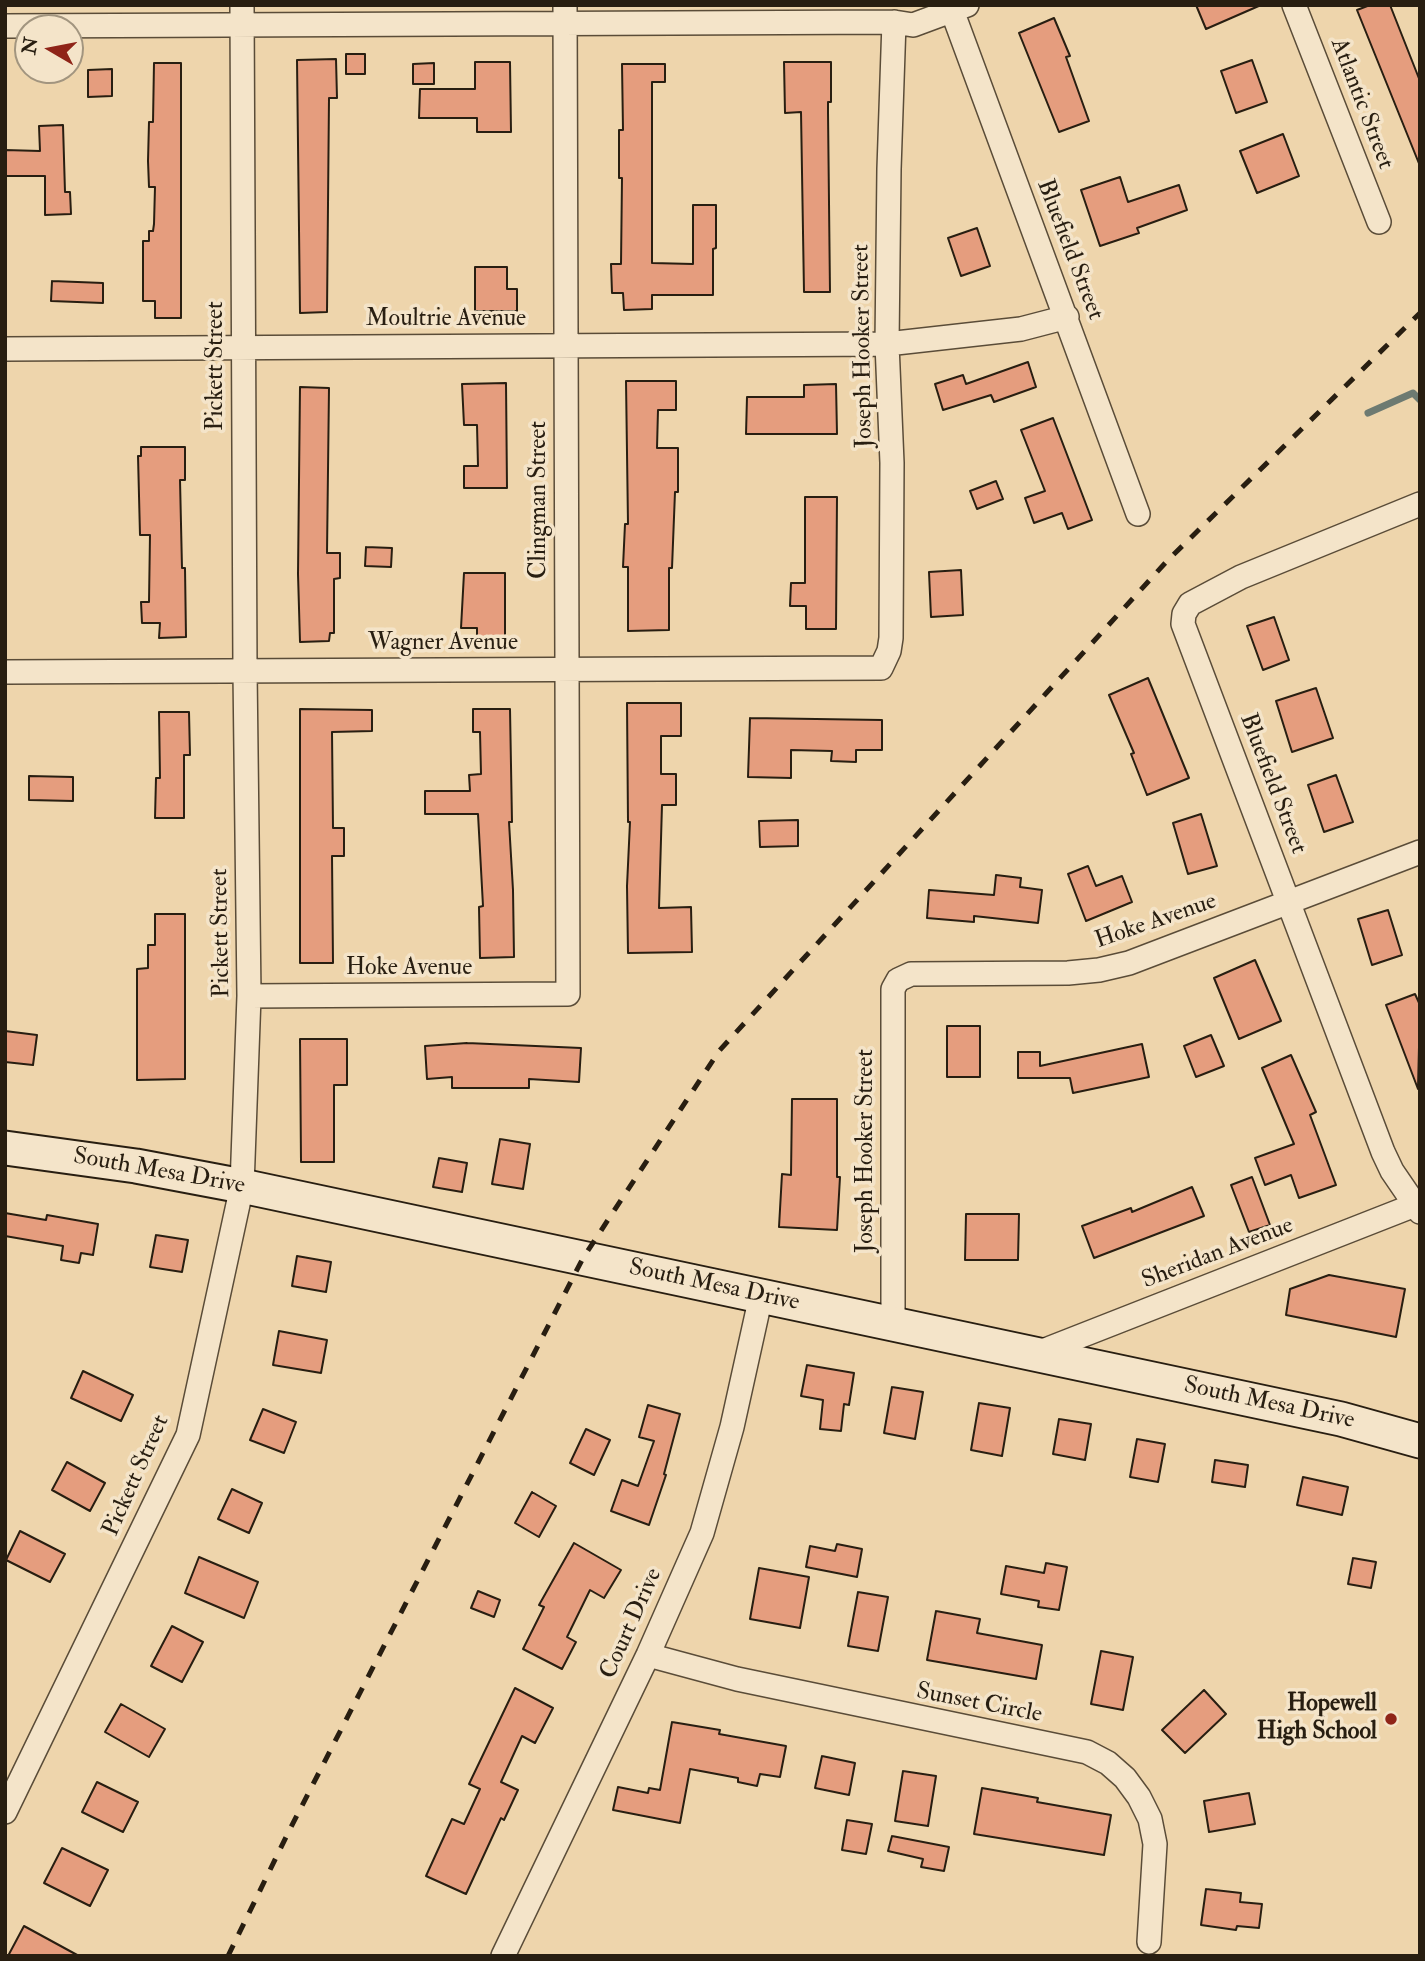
<!DOCTYPE html>
<style>
body{margin:0}
#map{position:relative;width:1425px;height:1961px;overflow:hidden;background:#eed5ac;font-family:"IM FELL Double Pica",serif}
canvas{display:block}
.frame{position:absolute;inset:0;border:7px solid #281e11;pointer-events:none}
.north{position:absolute;left:14px;top:14px;width:70px;height:70px;box-sizing:border-box;background:#f4e4c9;border:2px solid #a2957f;border-radius:50%;rotate:280deg;font-size:19px;font-weight:700;line-height:28px;text-align:center;color:#281e11}
.north::after{content:'';display:block;margin:auto;width:24px;height:32px;background:#8f2418;clip-path:polygon(50% 0,100% 100%,50% 72%,0 100%)}
</style>
<div id="map">
<canvas width="1425" height="1961"></canvas>
<div class="frame"></div>
<div class="north">N</div>
</div>
<script>
const g = document.querySelector('canvas').getContext('2d');
g.lineJoin = 'round';
const toPath = rows => new Path2D(rows.map(r => 'M' + r).join(''));
function trace(path, color, width, dash) { g.strokeStyle = color; g.lineWidth = width; g.lineCap = dash ? 'butt' : 'round'; g.setLineDash(dash || []); g.stroke(path); }
function fillPath(path, color) { g.fillStyle = color; g.fill(path, 'evenodd'); }
function label(font, color, halo, rows, align = 'center') {
  g.font = font + ' "IM FELL Double Pica",serif'; g.lineWidth = 7; g.setLineDash([]); g.textBaseline = 'middle'; g.strokeStyle = halo; g.fillStyle = color; for (const [text, x, y, turn = 0] of rows) {
    g.save(); g.translate(x, y); g.rotate((+turn || 0) * Math.PI / 180); g.textAlign = isNaN(turn) ? turn : align; if (halo) g.strokeText(text, 0, 0); g.fillText(text, 0, 0); g.restore();
  }
}
trace(toPath([
 [1368,413,1413,393,1420,400]
]), '#6d7a71', 7);
const building = toPath([
 [1196,5,1261,5,1206,29,1196,5],
 [1370,5,1390,5,1420,81,1420,166,1357,10,1370,5],
 [1054,18,1070,56,1066,57,1089,121,1059,132,1019,33,1054,18],
 [346,54,365,54,365,74,346,74,346,54],
 [336,59,337,98,329,98,327,312,300,313,297,60,336,59],
 [1252,60,1267,102,1236,113,1221,71,1252,60],
 [475,62,510,62,511,132,477,132,477,118,419,118,420,89,475,89,475,62],
 [784,62,831,62,831,102,828,102,828,112,830,292,804,292,801,112,785,113,784,62],
 [154,63,181,63,181,318,155,318,155,301,143,301,143,241,149,241,149,231,153,231,154,224,155,187,149,187,148,161,149,122,153,122,154,63],
 [434,63,434,84,413,84,413,64,434,63],
 [622,64,665,64,665,82,652,82,652,263,693,264,693,205,716,205,716,248,713,249,713,295,652,295,652,309,624,310,623,293,612,293,611,264,621,264,622,178,619,178,619,130,623,130,622,64],
 [112,69,112,96,88,97,88,70,112,69],
 [63,125,65,192,70,192,71,214,45,215,45,176,5,176,5,150,40,151,39,126,63,125],
 [1283,134,1299,176,1257,193,1240,151,1283,134],
 [1120,177,1128,202,1179,185,1187,210,1137,228,1139,233,1100,246,1081,190,1120,177],
 [977,228,990,266,961,276,948,238,977,228],
 [475,267,507,267,507,289,517,289,517,311,475,311,475,267],
 [52,281,103,283,103,303,51,301,52,281],
 [1028,362,1036,387,994,402,991,395,943,410,935,384,963,375,966,384,1028,362],
 [626,381,676,381,676,410,658,410,657,448,678,448,678,492,675,492,672,568,669,568,669,630,628,631,628,567,623,567,625,524,628,524,626,381],
 [506,383,507,488,464,488,464,466,478,466,477,425,464,425,462,384,506,383],
 [836,384,837,434,746,434,747,397,804,397,804,385,836,384],
 [300,387,329,388,327,553,340,553,340,578,334,579,334,633,330,633,329,641,300,642,298,574,300,387],
 [1053,418,1092,520,1068,529,1062,513,1034,523,1025,498,1045,491,1021,430,1053,418],
 [141,447,185,447,185,480,180,480,182,568,185,568,186,637,159,638,160,623,142,623,141,602,149,602,150,535,140,535,138,456,141,456,141,447],
 [996,481,1003,499,977,509,970,491,996,481],
 [805,497,837,497,836,629,806,629,806,606,790,606,791,583,805,583,805,497],
 [366,547,392,548,391,567,365,566,366,547],
 [961,570,963,615,931,617,929,572,961,570],
 [464,573,505,573,505,638,477,638,477,628,461,628,464,573],
 [1274,617,1289,660,1263,670,1247,626,1274,617],
 [1148,678,1189,778,1147,795,1131,754,1134,753,1109,695,1148,678],
 [1316,688,1333,738,1292,752,1276,701,1316,688],
 [627,703,681,703,681,736,661,736,661,774,676,774,676,805,662,805,659,908,691,907,692,952,628,953,627,886,630,822,628,822,627,703],
 [300,709,372,710,372,731,332,732,333,828,344,828,344,856,332,856,333,963,300,963,300,709],
 [473,709,510,709,512,822,509,822,513,890,514,957,480,958,479,907,483,906,478,814,425,814,425,791,470,791,469,775,481,774,480,732,473,732,473,709],
 [159,712,189,712,190,755,184,755,184,818,155,818,156,778,160,778,159,712],
 [750,718,882,720,882,750,856,750,856,762,831,761,832,751,791,750,791,778,748,777,750,718],
 [1336,775,1353,822,1324,832,1308,785,1336,775],
 [29,776,73,777,73,801,29,800,29,776],
 [1201,814,1217,866,1188,874,1173,823,1201,814],
 [798,820,798,846,760,847,759,821,798,820],
 [1088,866,1096,886,1122,876,1132,902,1086,921,1068,874,1088,866],
 [996,875,1021,878,1020,887,1042,890,1038,923,974,916,974,922,927,918,929,890,994,895,996,875],
 [1388,910,1402,955,1372,965,1358,919,1388,910],
 [155,914,185,914,185,1079,137,1080,137,969,148,968,148,945,155,945,155,914],
 [1255,960,1281,1021,1239,1039,1214,978,1255,960],
 [1415,994,1420,1005,1418,1089,1386,1005,1415,994],
 [947,1026,980,1026,980,1077,947,1077,947,1026],
 [5,1031,37,1035,33,1065,5,1062,5,1031],
 [1211,1035,1224,1066,1196,1077,1184,1046,1211,1035],
 [300,1039,347,1039,347,1085,334,1085,334,1162,301,1162,300,1039],
 [467,1043,581,1048,579,1082,529,1079,529,1088,452,1088,452,1077,427,1079,425,1046,467,1043],
 [1142,1044,1149,1077,1073,1093,1070,1078,1018,1078,1018,1052,1040,1052,1040,1066,1142,1044],
 [1291,1055,1316,1112,1310,1115,1336,1185,1299,1198,1291,1175,1265,1185,1255,1158,1294,1144,1262,1068,1291,1055],
 [792,1099,837,1099,837,1177,840,1177,837,1230,779,1227,782,1174,791,1175,792,1099],
 [500,1139,530,1144,523,1189,492,1184,500,1139],
 [439,1158,467,1163,462,1192,433,1187,439,1158],
 [1252,1177,1270,1225,1249,1232,1231,1185,1252,1177],
 [1192,1187,1204,1216,1094,1258,1082,1226,1131,1208,1132,1212,1192,1187],
 [5,1213,46,1220,47,1215,98,1224,93,1255,81,1253,79,1263,61,1260,63,1246,5,1236,5,1213],
 [966,1214,1019,1214,1018,1260,965,1260,966,1214],
 [156,1235,188,1240,182,1272,150,1267,156,1235],
 [297,1256,331,1262,326,1292,292,1286,297,1256],
 [1329,1275,1405,1289,1396,1337,1286,1315,1290,1289,1329,1275],
 [279,1331,327,1340,321,1373,273,1365,279,1331],
 [807,1365,854,1373,849,1405,844,1404,841,1431,820,1429,823,1400,801,1396,807,1365],
 [83,1371,133,1395,121,1421,71,1398,83,1371],
 [892,1387,923,1392,915,1439,884,1433,892,1387],
 [979,1403,1010,1408,1002,1456,971,1450,979,1403],
 [648,1405,680,1414,664,1474,666,1475,649,1525,611,1511,622,1480,638,1486,654,1441,639,1437,648,1405],
 [263,1409,296,1422,284,1453,250,1440,263,1409],
 [1059,1419,1091,1424,1085,1460,1053,1454,1059,1419],
 [586,1429,610,1440,594,1475,570,1463,586,1429],
 [1137,1439,1165,1444,1158,1482,1130,1477,1137,1439],
 [1215,1460,1248,1465,1245,1487,1212,1482,1215,1460],
 [67,1462,105,1483,90,1511,52,1490,67,1462],
 [1303,1477,1348,1487,1342,1515,1297,1505,1303,1477],
 [232,1489,262,1503,249,1533,218,1519,232,1489],
 [532,1492,556,1506,539,1537,515,1523,532,1492],
 [20,1531,65,1554,50,1582,6,1560,20,1531],
 [574,1543,621,1570,604,1598,590,1590,567,1637,576,1642,562,1669,523,1649,544,1607,539,1605,574,1543],
 [837,1544,862,1549,857,1577,806,1567,810,1546,835,1551,837,1544],
 [199,1557,258,1582,244,1618,185,1593,199,1557],
 [1353,1558,1376,1562,1371,1588,1348,1584,1353,1558],
 [1046,1563,1067,1567,1059,1610,1038,1607,1039,1601,1001,1594,1006,1566,1044,1573,1046,1563],
 [759,1568,809,1577,800,1628,750,1619,759,1568],
 [478,1591,500,1600,494,1617,471,1608,478,1591],
 [858,1592,888,1597,878,1651,848,1646,858,1592],
 [936,1611,980,1619,977,1633,1042,1645,1036,1679,927,1660,936,1611],
 [172,1626,203,1642,182,1682,151,1666,172,1626],
 [1101,1651,1133,1657,1123,1710,1091,1704,1101,1651],
 [515,1688,553,1708,535,1743,522,1736,501,1782,518,1790,504,1820,501,1818,466,1894,426,1876,452,1819,464,1824,480,1789,469,1784,515,1688],
 [1204,1690,1226,1714,1185,1753,1162,1730,1204,1690],
 [121,1704,165,1729,149,1757,105,1732,121,1704],
 [672,1722,720,1730,719,1734,786,1746,780,1777,760,1774,757,1786,738,1782,738,1778,690,1769,680,1823,613,1810,618,1787,648,1793,649,1788,660,1790,672,1722],
 [822,1756,855,1763,849,1795,815,1788,822,1756],
 [903,1771,936,1776,928,1826,895,1821,903,1771],
 [97,1782,138,1802,123,1832,82,1812,97,1782],
 [982,1788,1038,1798,1037,1802,1111,1815,1104,1855,974,1834,982,1788],
 [1249,1793,1255,1824,1209,1832,1204,1801,1249,1793],
 [847,1820,872,1824,866,1854,842,1850,847,1820],
 [892,1836,949,1847,944,1871,921,1867,923,1859,888,1851,892,1836],
 [62,1848,108,1870,90,1906,44,1883,62,1848],
 [1206,1889,1241,1893,1240,1902,1262,1904,1259,1928,1237,1926,1236,1930,1201,1925,1206,1889],
 [24,1926,79,1956,8,1956,24,1926]
]);
fillPath(building, '#e59d7e');
trace(building, '#281e11', 2);
const minor = toPath([
 [950,5,1138,514],
 [1294,5,1379,222],
 [5,26,894,22,913,25,967,5],
 [5,349,887,344,1021,329,1067,317],
 [1420,504,1241,577,1190,604,1184,614,1183,624,1383,1152,1392,1171,1420,1212],
 [5,672,881,668,889,651,891,638,892,463,887,344,889,169,894,22],
 [249,996,568,994,565,5],
 [893,1323,893,989,898,980,911,974,1068,973,1099,970,1129,963,1420,852],
 [1035,1354,1420,1203],
 [648,1655,737,1679,1087,1752,1108,1763,1125,1778,1139,1797,1150,1819,1155,1844,1149,1942],
 [5,1812,188,1435,242,1186,249,996,245,671,242,5],
 [503,1956,648,1655,702,1533,732,1427,761,1296]
]);
const secondary = toPath([
 [5,1148,136,1166,242,1186,1341,1419,1420,1441]
]);
trace(minor, '#5a4c38', 26);
trace(secondary, '#281e11', 37);
trace(minor, '#f4e4c9', 23);
trace(secondary, '#f4e4c9', 33);
trace(toPath([
 [228,1956,289,1831,583,1258,719,1051,1168,560,1420,313]
]), '#281e11', 5, [12, 12]);
for (const [x, y, r, color] of [
 [1391,1719,7,"#8f2418"]
]) { const dot = new Path2D(); dot.arc(x, y, r, 0, 2 * Math.PI); g.fillStyle = color; g.fill(dot); trace(dot, '#f4e4c9', 2.5); }
label('24px', '#281e11', '#f4e4c9', [
 ["Atlantic Street",1361,104,69],
 ["Bluefield Street",1069,250,69],
 ["Moultrie Avenue",446,320],
 ["Joseph Hooker Street",864,346,-91],
 ["Pickett Street",217,366,-90],
 ["Clingman Street",540,500,-90],
 ["Wagner Avenue",443,644],
 ["Bluefield Street",1272,784,69],
 ["Hoke Avenue",1156,922,-19],
 ["Pickett Street",222,933,-91],
 ["Hoke Avenue",409,969],
 ["Joseph Hooker Street",867,1151,-90],
 ["South Mesa Drive",159,1172,10],
 ["Sheridan Avenue",1218,1254,-21],
 ["South Mesa Drive",714,1286,12],
 ["South Mesa Drive",1269,1404,12],
 ["Pickett Street",137,1476,-66],
 ["Court Drive",632,1624,-66],
 ["Sunset Circle",979,1704,11]
]);
label('bold 24px', '#281e11', '#f4e4c9', [
 ["Hopewell",1377,1705],
 ["High School",1377,1733]
], 'right');
</script>
